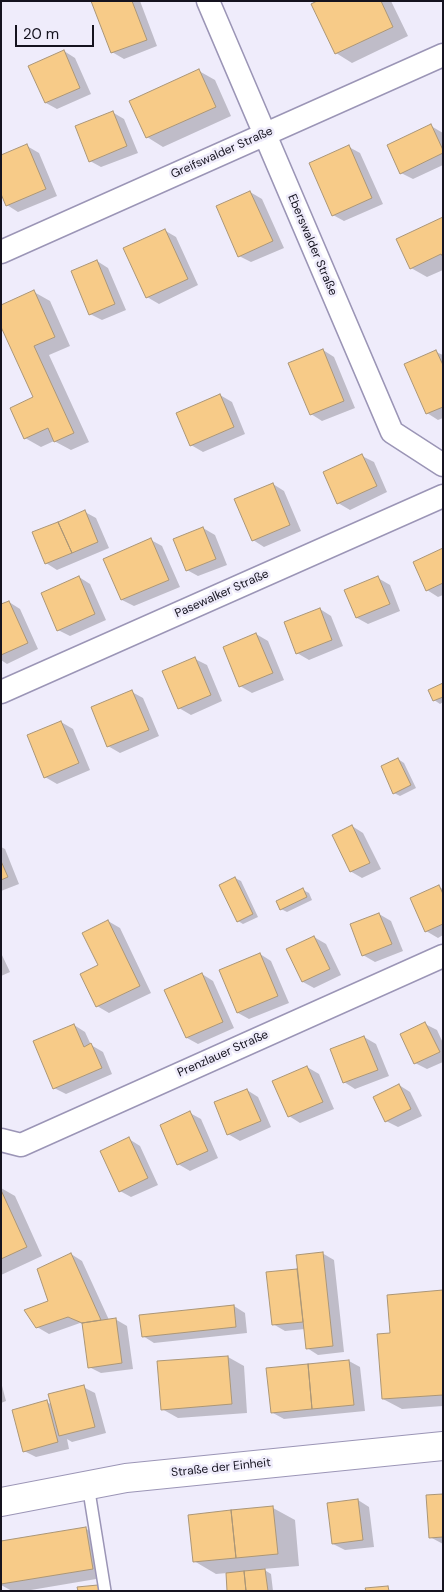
<!DOCTYPE html>
<meta charset="utf-8">
<style>
body{margin:0}
#map{position:relative;width:444px;height:1592px;overflow:hidden;background:#efecfb;font-family:"DM Sans",sans-serif}
canvas{display:block}
.frame{position:absolute;inset:0;border:2px solid #15131f;pointer-events:none}
.scale{position:absolute;left:15px;top:25px;width:79px;height:22px;box-sizing:border-box;border:2px solid #15131f;border-top:0;padding-left:6px;font-size:15px;line-height:18px;white-space:nowrap;color:#15131f;-webkit-text-stroke:4px #efecfb;paint-order:stroke}
</style>
<div id="map">
<canvas width="444" height="1592"></canvas>
<div class="frame"></div>
<div class="scale">20 m</div>
</div>
<script>
const g = document.querySelector('canvas').getContext('2d');
g.lineJoin = 'round';
function fillPath(path, color) { g.fillStyle = color; g.fill(path, 'evenodd'); }
const toPath = rows => new Path2D(rows.map(r => 'M' + r).join(''));
function trace(path, color, width, dash) { g.strokeStyle = color; g.lineWidth = width; g.lineCap = dash ? 'butt' : 'round'; g.setLineDash(dash || []); g.stroke(path); }
function label(font, color, halo, rows, align = 'center') {
  g.font = font + ' "DM Sans",sans-serif'; g.lineWidth = 5; g.setLineDash([]); g.textBaseline = 'middle'; g.strokeStyle = halo; g.fillStyle = color; for (const [text, x, y, turn = 0] of rows) {
    g.save(); g.translate(x, y); g.rotate((+turn || 0) * Math.PI / 180); g.textAlign = isNaN(turn) ? turn : align; if (halo) g.strokeText(text, 0, 0); g.fillText(text, 0, 0); g.restore();
  }
}
fillPath(toPath([
 [93,1,140,1,157,46,124,59,112,52],
 [320,1,391,1,408,36,352,63,336,53],
 [64,51,75,58,91,94,57,109,46,103],
 [199,71,215,80,231,116,163,147,147,137],
 [112,112,124,119,138,153,101,167,90,161],
 [431,126,443,133,443,165,413,179,401,173],
 [27,146,39,153,57,196,18,212,7,205],
 [349,147,360,153,383,204,344,221,333,215],
 [250,192,262,199,284,248,251,262,239,256],
 [443,219,443,270,427,277,411,268],
 [164,230,176,237,198,285,159,304,147,297],
 [97,261,108,268,126,310,102,320,90,314],
 [34,292,50,301,70,346,49,355,89,442,71,450,54,441,41,447,25,438,35,398,1,324],
 [323,350,334,357,355,408,322,421,311,414],
 [436,352,443,355,443,418,438,420,427,413],
 [220,395,232,402,245,434,203,452,191,445],
 [362,456,374,462,387,492,350,510,338,503],
 [273,484,284,491,301,531,264,547,253,540],
 [85,512,96,518,109,548,57,570,46,563],
 [203,528,215,535,227,565,198,576,187,570],
 [151,540,162,546,180,587,134,606,122,600,105,560],
 [443,550,443,595,438,597,427,590],
 [79,577,90,584,106,620,70,636,58,630],
 [378,578,390,585,400,611,368,624,357,618,346,591],
 [9,602,20,609,38,649,7,664,1,660,1,606],
 [320,609,331,616,343,646,309,660,297,653],
 [256,634,268,641,284,680,252,693,240,686],
 [195,659,207,665,222,701,191,715,179,708],
 [443,684,443,702,440,704,434,700],
 [132,692,143,698,159,736,120,753,108,746],
 [61,722,73,729,90,770,57,784,45,777],
 [398,759,404,763,416,788,400,796,394,793],
 [352,826,363,833,381,869,362,878,350,871],
 [1,847,5,849,19,884,1,891],
 [235,878,241,881,258,917,243,924,238,921],
 [439,887,443,889,443,935,438,938,426,931],
 [303,890,309,893,312,900,287,912,281,909],
 [379,914,391,921,403,951,375,962,363,955],
 [108,921,120,928,151,993,109,1013,97,1006,100,966],
 [314,937,326,944,341,975,314,988,303,982],
 [1,953,10,972,1,976],
 [260,954,271,961,289,1003,249,1019,238,1013],
 [202,974,213,981,234,1028,198,1044,187,1038],
 [425,1024,437,1030,443,1043,443,1062,427,1069,415,1063],
 [74,1025,85,1032,91,1045,103,1052,112,1074,66,1094,54,1088],
 [364,1037,376,1044,389,1076,355,1089,344,1082],
 [307,1067,319,1074,334,1109,300,1123,289,1116],
 [399,1085,410,1092,422,1116,398,1127,386,1121],
 [247,1090,258,1097,271,1127,240,1141,228,1134],
 [190,1113,201,1119,218,1158,190,1171,178,1164],
 [129,1139,140,1146,158,1185,131,1197,120,1191],
 [1,1188,15,1196,42,1256,1,1275],
 [322,1253,334,1260,344,1352,318,1355,307,1348,305,1329,285,1331,273,1324,268,1274,299,1270],
 [71,1254,82,1261,109,1320,115,1319,127,1326,133,1369,101,1373,89,1367,83,1324,80,1323,49,1334,37,1327],
 [443,1292,443,1406,402,1409,383,1399,391,1335],
 [234,1306,245,1313,247,1333,154,1343,143,1336],
 [228,1357,244,1366,247,1413,178,1418,162,1409],
 [349,1361,360,1367,365,1411,284,1419,273,1413],
 [1,1382,6,1401,1,1403],
 [83,1387,95,1393,106,1433,72,1442,67,1439,69,1449,36,1457,24,1451,47,1402,52,1405],
 [443,1495,443,1544,430,1537],
 [358,1500,369,1507,374,1547,345,1550,333,1544],
 [273,1508,295,1520,299,1566,263,1569,271,1574,273,1591,229,1591,227,1573,216,1574,194,1561],
 [85,1528,101,1538,108,1577,25,1591,12,1591,1,1585,1,1542]
]), '#0003');
const building = toPath([
 [91,1,132,1,147,40,111,53,91,1],
 [317,1,381,1,393,27,335,54,311,4,317,1],
 [64,50,80,88,45,103,28,66,64,50],
 [199,69,216,107,146,138,129,101,199,69],
 [113,111,127,146,89,162,75,126,113,111],
 [431,124,443,150,443,153,400,174,387,145,431,124],
 [27,144,46,189,6,206,1,194,1,155,27,144],
 [349,145,372,198,332,216,309,163,349,145],
 [250,191,273,241,238,257,216,206,250,191],
 [443,217,443,257,441,254,410,269,396,239,443,217],
 [165,229,188,279,146,298,123,248,165,229],
 [97,260,115,304,89,315,71,271,97,260],
 [34,290,55,337,34,346,74,433,54,442,48,428,24,439,10,408,33,397,1,327,1,305,34,290],
 [323,349,344,401,310,415,288,363,323,349],
 [436,350,443,365,443,407,426,414,404,364,436,350],
 [220,394,234,427,190,446,176,413,220,394],
 [362,454,377,486,337,504,323,472,362,454],
 [273,483,290,525,252,541,234,499,273,483],
 [85,510,98,542,72,553,58,522,85,510],
 [58,522,72,553,45,564,32,532,58,522],
 [203,527,216,559,186,571,173,539,203,527],
 [151,538,169,580,121,600,103,559,151,538],
 [443,548,443,583,426,591,413,562,443,548],
 [79,576,95,614,57,631,41,593,79,576],
 [378,576,390,604,356,618,344,590,378,576],
 [9,601,28,643,1,655,1,604,9,601],
 [320,608,332,640,296,654,284,622,320,608],
 [256,633,273,673,239,687,223,647,256,633],
 [195,657,211,695,178,709,162,671,195,657],
 [443,683,443,697,433,701,428,690,443,683],
 [132,690,149,730,107,747,91,707,132,690],
 [61,721,79,763,44,778,27,735,61,721],
 [398,758,411,785,393,794,381,766,398,758],
 [352,825,370,863,350,872,332,835,352,825],
 [1,861,8,877,1,880,1,861],
 [235,877,253,914,237,922,219,885,235,877],
 [439,885,443,894,443,924,425,932,410,898,439,885],
 [303,888,307,897,280,910,276,901,303,888],
 [379,913,392,944,362,956,350,924,379,913],
 [108,920,140,986,96,1007,80,974,98,965,82,933,108,920],
 [314,936,330,969,302,982,286,949,314,936],
 [260,953,278,996,237,1013,219,970,260,953],
 [202,973,223,1022,186,1038,164,990,202,973],
 [425,1022,440,1052,414,1064,400,1034,425,1022],
 [74,1024,84,1047,91,1043,102,1068,53,1089,33,1041,74,1024],
 [364,1036,378,1070,343,1083,330,1049,364,1036],
 [307,1066,323,1102,288,1117,272,1081,307,1066],
 [399,1084,411,1109,385,1122,373,1097,399,1084],
 [247,1089,261,1121,227,1135,214,1102,247,1089],
 [190,1111,208,1151,177,1165,160,1125,190,1111],
 [129,1137,148,1178,119,1192,100,1151,129,1137],
 [1,1190,27,1247,1,1259,1,1190],
 [323,1252,333,1346,306,1349,296,1255,323,1252],
 [71,1253,101,1320,82,1323,68,1317,36,1328,24,1310,48,1301,37,1269,71,1253],
 [297,1269,303,1322,272,1325,266,1272,297,1269],
 [443,1290,443,1395,382,1399,377,1334,390,1333,387,1295,443,1290],
 [234,1305,236,1327,142,1337,139,1315,234,1305],
 [116,1318,122,1363,88,1368,82,1323,116,1318],
 [228,1356,232,1404,161,1410,157,1361,228,1356],
 [349,1360,354,1405,312,1409,308,1364,349,1360],
 [308,1364,312,1409,271,1413,266,1368,308,1364],
 [84,1385,95,1427,59,1436,48,1394,84,1385],
 [47,1400,58,1442,23,1452,12,1410,47,1400],
 [443,1494,443,1537,429,1538,426,1495,443,1494],
 [358,1499,363,1540,332,1544,327,1503,358,1499],
 [273,1506,278,1554,236,1558,231,1510,273,1506],
 [231,1510,236,1558,193,1562,188,1515,231,1510],
 [86,1527,93,1569,1,1584,1,1541,86,1527],
 [265,1569,268,1591,246,1591,244,1571,265,1569],
 [244,1571,246,1591,227,1591,226,1573,244,1571],
 [98,1585,99,1591,78,1591,77,1587,98,1585],
 [388,1586,389,1591,366,1591,365,1588,388,1586]
]);
fillPath(building, '#f7cb88');
trace(building, '#ab9677', 1);
const service = toPath([
 [88,1485,105,1591]
]);
const minor = toPath([
 [208,1,392,432,443,465],
 [1,252,443,55],
 [1,692,443,496],
 [1,1140,21,1145,443,956]
]);
const tertiary = toPath([
 [1,1502,126,1478,443,1446]
]);
trace(service, '#9b95b6', 14);
trace(minor, '#9b95b6', 25);
trace(tertiary, '#9b95b6', 30);
trace(service, '#fff', 11);
trace(minor, '#fff', 22);
trace(tertiary, '#fff', 28);
label('12px', '#15131f', '#efecfb', [
 ["Greifswalder Straße",222,153,-24],
 ["Eberswalder Straße",312,245,67],
 ["Pasewalker Straße",222,594,-24],
 ["Prenzlauer Straße",223,1054,-24],
 ["Straße der Einheit",221,1468,-6]
]);
</script>
